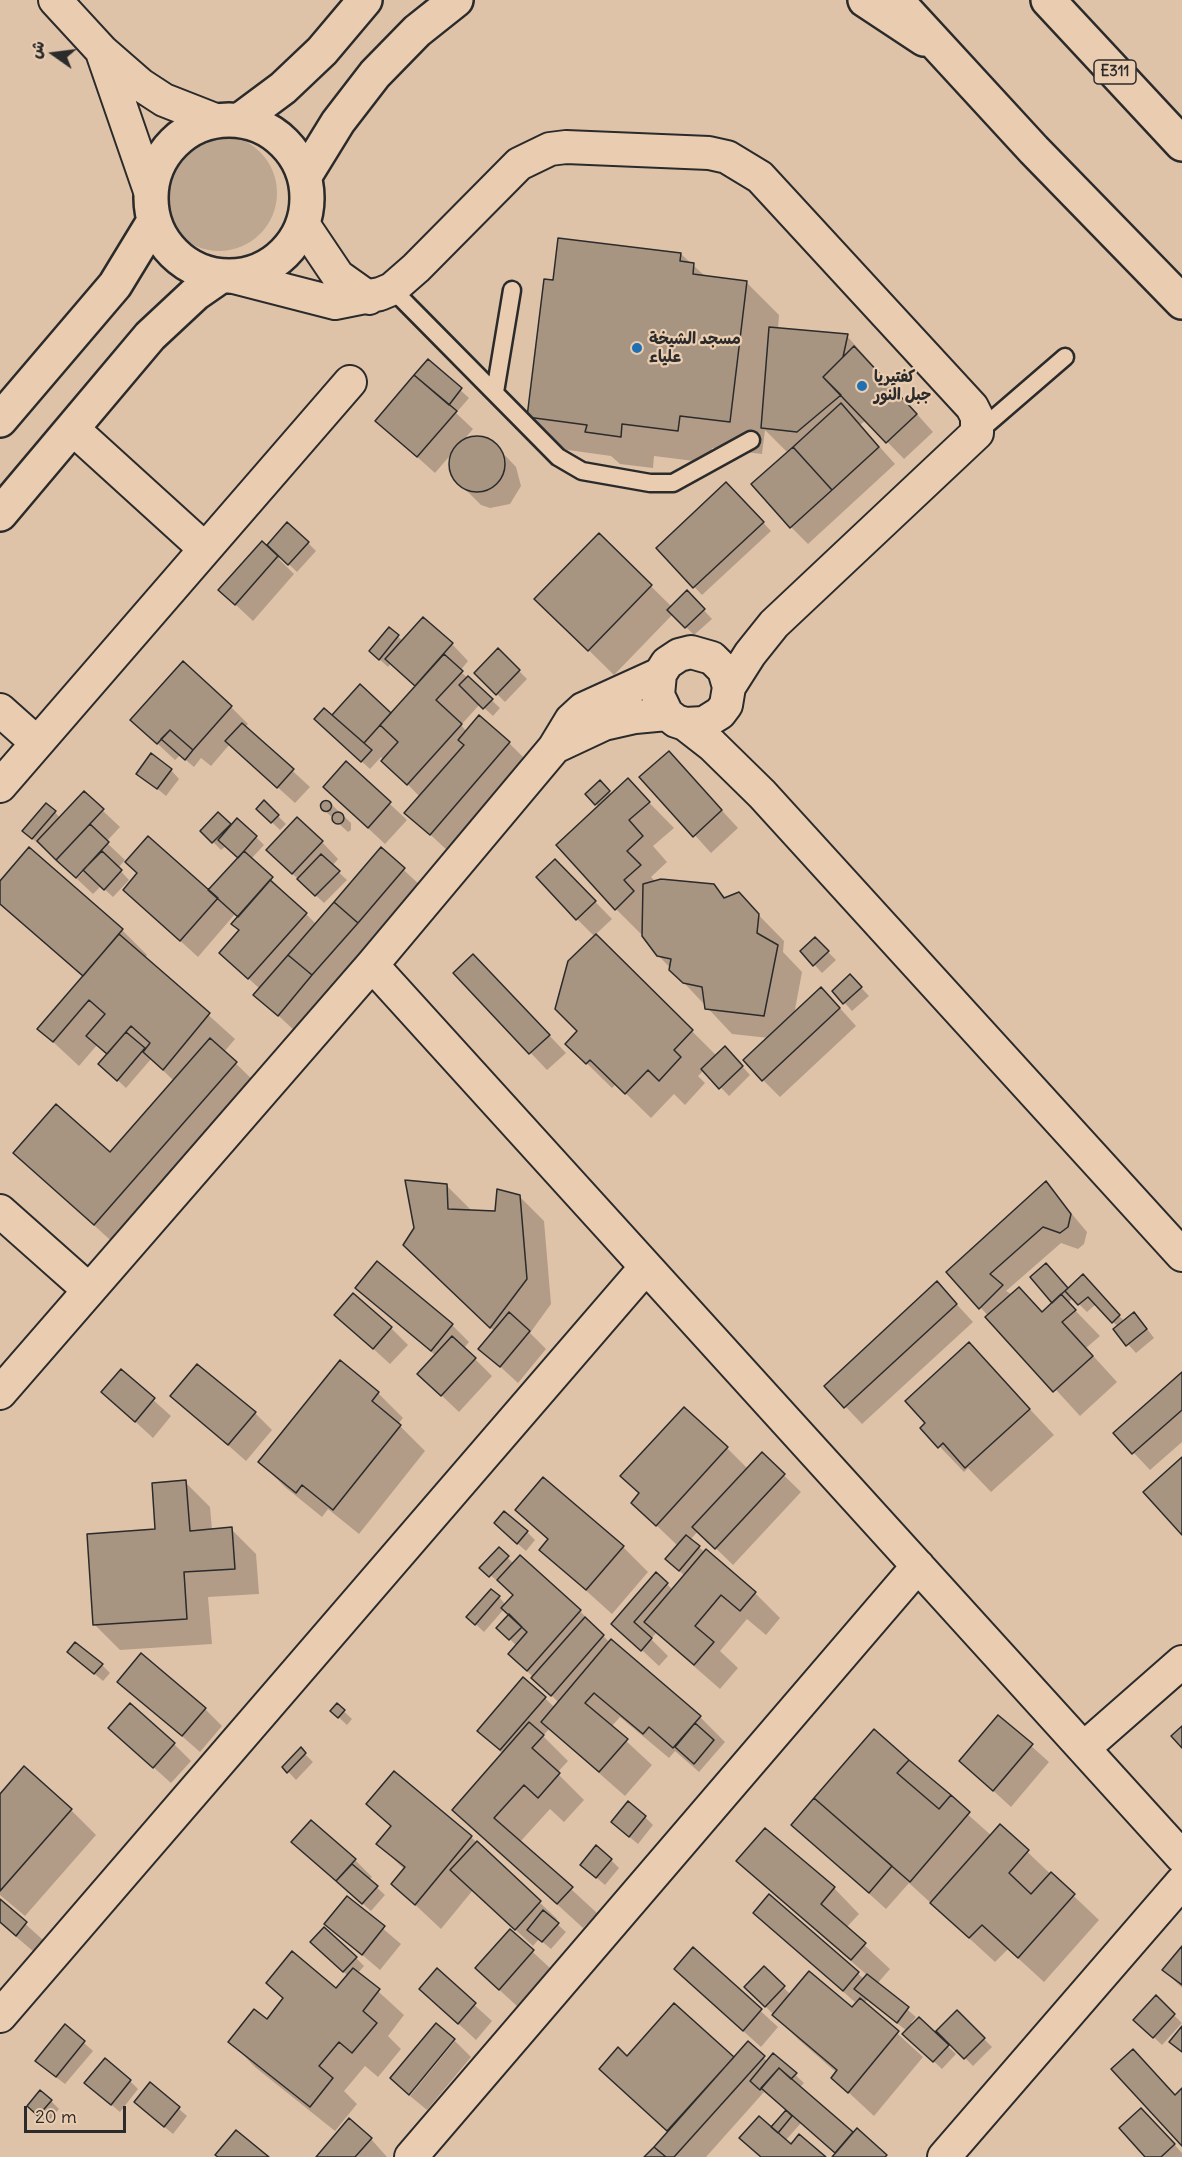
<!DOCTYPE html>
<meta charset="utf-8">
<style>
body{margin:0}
#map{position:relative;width:1182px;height:2157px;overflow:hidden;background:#dfc3a9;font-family:Delius,"Playpen Sans Arabic",sans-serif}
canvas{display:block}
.north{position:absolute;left:24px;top:24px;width:60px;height:60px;-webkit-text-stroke:4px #eacdb1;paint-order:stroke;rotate:284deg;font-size:16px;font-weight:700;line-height:24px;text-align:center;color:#2b2b2b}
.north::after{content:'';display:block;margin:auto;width:21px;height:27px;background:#2b2b2b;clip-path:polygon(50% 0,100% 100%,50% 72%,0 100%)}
.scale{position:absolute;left:24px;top:2106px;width:102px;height:27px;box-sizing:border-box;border:3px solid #2b2b2b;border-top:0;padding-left:8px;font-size:18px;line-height:21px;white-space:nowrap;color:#2b2b2b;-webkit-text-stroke:4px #eacdb1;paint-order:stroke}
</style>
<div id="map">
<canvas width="1182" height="2157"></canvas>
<div class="north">ش</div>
<div class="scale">20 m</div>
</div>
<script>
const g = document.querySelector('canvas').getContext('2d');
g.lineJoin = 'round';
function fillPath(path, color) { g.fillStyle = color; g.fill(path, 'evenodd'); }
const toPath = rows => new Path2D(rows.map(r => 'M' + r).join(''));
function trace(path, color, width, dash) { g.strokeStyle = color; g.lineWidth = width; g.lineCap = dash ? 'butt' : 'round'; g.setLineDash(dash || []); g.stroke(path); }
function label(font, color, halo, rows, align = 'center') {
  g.font = font + ' Delius,"Playpen Sans Arabic",sans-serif'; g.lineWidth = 4.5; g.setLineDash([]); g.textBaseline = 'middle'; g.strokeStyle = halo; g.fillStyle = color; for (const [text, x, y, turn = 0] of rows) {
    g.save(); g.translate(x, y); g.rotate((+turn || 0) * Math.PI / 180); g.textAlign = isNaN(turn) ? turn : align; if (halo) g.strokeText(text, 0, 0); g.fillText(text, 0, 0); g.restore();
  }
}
fillPath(toPath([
 '161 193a58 58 0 1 1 116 0a58 58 0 1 1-116 0Z'
]), '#bda791');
fillPath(toPath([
 [681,254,707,278,747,283,779,315,778,329,847,336,933,432,904,459,866,420,860,425,895,464,808,544,791,527,788,453,765,430,762,454,712,448,710,463,654,456,653,468,620,464,611,456,561,449,529,417,554,282],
 [428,361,469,398,456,413,473,429,461,443,481,438,499,449,516,467,521,486,510,504,490,508,481,505,456,480,451,460,454,451,435,473,377,421],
 [735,492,771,531,702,595,658,548],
 [599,535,672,607,687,592,712,619,694,635,673,614,614,675,562,624],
 [308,543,316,551,297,572,281,557,279,559,294,574,253,621,220,590,275,551],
 [389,629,403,641,452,644,468,661,460,671,500,708,493,716,480,704,461,725,467,732,509,743,526,760,448,851,407,813,420,797,384,760,381,757,370,769,324,727,333,717,391,715,416,687,391,663,388,667,379,659],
 [498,650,527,679,505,702,476,673],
 [183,663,231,707,248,724,245,727,310,787,295,803,230,744,211,766,201,758,194,767,180,755,175,760,132,720],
 [669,753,738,828,711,853,642,777],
 [346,763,407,820,385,844,342,804],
 [171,770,179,779,166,796,138,773],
 [628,781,674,828,653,846,667,862,651,877,656,882,714,886,727,899,738,894,784,941,783,952,802,972,794,1015,838,1006,856,1026,780,1097,763,1080,769,1038,732,1034,658,955,644,931,641,934,616,909,599,807,587,794,600,782,612,795],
 [84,793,120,827,106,842,125,860,118,868,129,880,113,897,101,886,93,894,77,879,85,870,83,868,75,877,24,831,55,812,60,818],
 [264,802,286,824,280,830,258,809],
 [329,802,351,823,351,830,348,832,324,810,323,804],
 [218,814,232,827,256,837,264,845,251,859,316,924,381,849,421,886,296,1032,255,994,260,989,238,969,240,931,239,918,235,914,198,957,142,906,209,893,239,858,226,846,221,850,202,831],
 [322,842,338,859,332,866,347,880,324,903,285,867],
 [29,849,122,930,147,955,145,958,235,1039,224,1052,261,1088,120,1249,15,1153,110,1154,174,1081,151,1059,126,1088,109,1072,108,1056,97,1045,79,1066,39,1029,84,978,0,904,0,883],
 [572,878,612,919,595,935,717,1056,733,1056,750,1075,729,1096,704,1070,698,1076,705,1083,685,1105,674,1094,651,1118,616,1084,612,1088,567,1044,579,1031,595,937,577,919],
 [815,939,836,960,822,973,802,951],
 [455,973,490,973,566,1053,547,1070],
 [850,976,869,996,852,1011,834,991],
 [1046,1183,1087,1232,1084,1244,1078,1249,1061,1243,1006,1291,1043,1313,1055,1303,1054,1273,1069,1290,1091,1285,1125,1322,1142,1322,1154,1338,1136,1353,1115,1330,1118,1327,1096,1304,1087,1312,1073,1298,1068,1303,1100,1336,1086,1348,1117,1382,1080,1416,948,1272],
 [446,1185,472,1211,496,1212,519,1196,544,1221,551,1304,530,1333,546,1349,518,1383,480,1348,495,1332,430,1270],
 [377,1263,452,1325,469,1342,464,1348,492,1376,459,1412,419,1374,436,1356,357,1288],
 [937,1283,973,1322,862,1424,826,1386],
 [336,1315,391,1328,408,1345,390,1364],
 [969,1344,1054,1435,991,1492,968,1468,964,1472,922,1428],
 [340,1362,378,1393,403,1418,398,1424,425,1451,359,1534,328,1509,322,1517,285,1487,260,1462],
 [121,1371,171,1416,153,1438,103,1392],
 [1182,1374,1182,1442,1150,1470,1115,1433],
 [172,1396,255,1413,272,1430,246,1461],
 [727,1448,748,1469,762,1454,801,1492,733,1565,698,1531,690,1540,755,1593,780,1618,766,1635,747,1619,720,1651,738,1668,720,1689,656,1633,651,1639,668,1656,659,1666,613,1623,656,1574,673,1590,685,1576,675,1567,678,1546,633,1503],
 [185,1482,210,1507,212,1530,231,1529,256,1554,259,1594,208,1597,212,1644,120,1650,95,1625],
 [517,1510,623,1547,648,1572,612,1614,541,1550,549,1541],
 [504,1532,527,1532,535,1540,526,1551],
 [499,1549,514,1564,520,1558,580,1611,610,1643,700,1717,725,1742,699,1772,675,1751,669,1758,620,1717,611,1727,652,1765,625,1796,549,1729,543,1736,568,1761,557,1773,584,1800,564,1822,550,1809,520,1842,597,1913,583,1928,454,1810,503,1754,479,1731,545,1698,555,1708,559,1703,510,1654,517,1646,498,1628,510,1615,504,1609,484,1632,468,1617,499,1597,506,1605,515,1596,482,1568],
 [69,1652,102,1665,110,1673,103,1681],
 [119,1681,205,1709,222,1726,200,1752],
 [337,1705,352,1719,347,1725,332,1711],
 [999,1717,1049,1762,1011,1807,961,1761],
 [110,1728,174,1744,191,1761,171,1783],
 [874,1731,992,1836,1000,1826,1099,1920,1044,1982,1008,1949,995,1962,909,1883,886,1909,793,1825],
 [301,1750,313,1762,296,1780,284,1767],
 [0,1797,71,1810,96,1835,25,1916,0,1895],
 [368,1804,471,1837,557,1919,555,1922,566,1932,551,1949,539,1939,533,1946,473,1890,441,1929,393,1884,405,1870,378,1844,392,1827],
 [645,1817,653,1825,638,1844,621,1830],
 [293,1842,355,1860,372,1877,369,1880,385,1895,371,1911],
 [611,1860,619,1868,605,1885,591,1873],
 [738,1861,834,1888,859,1914,846,1928,890,1969,877,1984,916,2017,911,2023,913,2024,919,2019,956,2054,942,2069,904,2034,907,2031,867,2000,864,2003,923,2057,874,2116,833,2078,837,2073,799,2040,746,1987,764,1968,791,1995,852,2010,857,2004,755,1913,769,1896,864,1979,867,1975,764,1886],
 [347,1898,401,1944,380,1970,326,1924],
 [0,1901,43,1940,34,1952,0,1923],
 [510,1931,550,1968,517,2006,494,1985],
 [1182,1948,1182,1988,1164,1970],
 [693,1949,778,2027,761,2047,693,1986],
 [320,1950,356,1958,364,1966,358,1973,404,2015,388,2036,401,2049,378,2077,365,2066,344,2091,357,2104,335,2131,255,2067,230,2041,267,2021,337,1990,348,1976],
 [437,1971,492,2021,476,2040,421,1989],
 [1156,1998,1182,2023,1162,2045,1144,2028],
 [957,2012,992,2047,973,2066,939,2031],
 [65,2026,93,2051,65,2084,45,2069],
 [455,2041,471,2057,427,2110,410,2096],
 [748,2043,768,2062,774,2055,804,2083,799,2088,853,2134,857,2130,887,2157,834,2157,836,2154,801,2123,785,2141,791,2146,823,2157,761,2157,742,2138,771,2129,787,2111,764,2092,706,2157,646,2157,668,2132,601,2069,627,2058,734,2059],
 [130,2081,138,2089,120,2112,95,2091],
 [150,2084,187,2116,173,2134,144,2110],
 [51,2101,59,2109,47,2123,37,2114],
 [1158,2126,1182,2153,1182,2157,1147,2157],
 [371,2139,387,2157,318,2157]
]), '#0003');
const building = toPath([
 [558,238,681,253,680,261,694,263,693,274,747,281,730,422,680,416,678,431,622,424,621,437,585,432,587,425,527,417,544,279,553,280,558,238],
 [769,327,848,334,843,357,823,377,841,395,797,432,761,428,769,327],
 [854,346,917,414,886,443,823,377,854,346],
 [428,359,462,388,449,405,414,375,428,359],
 [414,375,457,411,417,457,375,421,414,375],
 [841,403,879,447,832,490,793,447,841,403],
 '449 464a28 28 0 1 1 56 0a28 28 0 1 1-56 0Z',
 [793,447,832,490,790,528,751,484,793,447],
 [726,482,764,522,693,588,656,548,726,482],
 [287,522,309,542,288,565,267,545,287,522],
 [599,533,652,585,588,651,534,599,599,533],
 [262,541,278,556,235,605,218,590,262,541],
 [687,590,705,609,685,628,667,610,687,590],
 [423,617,453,643,415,686,385,659,423,617],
 [389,627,399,635,379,660,369,651,389,627],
 [498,648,520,670,496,695,474,673,498,648],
 [444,654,463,671,436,700,462,724,407,785,381,761,398,742,380,725,444,654],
 [183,661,232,706,193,750,170,730,157,744,130,720,183,661],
 [468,676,493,699,483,709,459,685,468,676],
 [360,684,391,713,364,743,332,715,360,684],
 [324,708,372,750,361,762,314,719,324,708],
 [479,715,510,742,430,835,404,813,464,745,458,740,479,715],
 [242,723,294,769,277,788,225,741,242,723],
 [170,730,193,750,185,760,161,739,170,730],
 [669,751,722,810,693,837,639,777,669,751],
 [151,753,172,769,157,789,136,774,151,753],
 [346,761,391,802,368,828,323,787,346,761],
 [628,778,650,802,629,820,643,836,627,851,641,865,624,880,634,891,615,910,556,845,628,778],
 [600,780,610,791,595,805,585,794,600,780],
 [84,791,104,809,56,860,37,841,84,791],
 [264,800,279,815,271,823,256,809,264,800],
 '320.5 806a5.5 5.5 0 1 1 11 0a5.5 5.5 0 1 1-11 0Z',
 [46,803,56,811,32,839,22,831,46,803],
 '332 818a6 6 0 1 1 12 0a6 6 0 1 1-12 0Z',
 [218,812,231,824,212,843,200,831,218,812],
 [297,817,323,841,292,874,266,850,297,817],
 [237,818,257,836,238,858,218,840,237,818],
 [90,824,109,842,76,878,56,860,90,824],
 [148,836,218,898,180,941,123,890,137,873,125,862,148,836],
 [29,847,123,929,83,976,0,904,0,881,29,847],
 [381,847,405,868,358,923,334,902,381,847],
 [102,851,122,870,104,890,83,870,102,851],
 [244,851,273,877,238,917,208,890,244,851],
 [321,854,340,871,315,896,297,879,321,854],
 [555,859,596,901,576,920,536,877,555,859],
 [661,879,714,884,724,898,739,892,759,914,757,933,778,945,764,1016,705,1009,702,987,683,983,669,970,671,959,657,956,642,936,643,884,661,879],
 [270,880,307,913,248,979,219,953,239,930,231,924,270,880],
 [334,902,358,923,312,975,288,955,334,902],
 [119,934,210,1013,163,1070,143,1052,150,1043,131,1026,107,1054,86,1036,105,1014,89,1000,53,1042,37,1029,119,934],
 [596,934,693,1030,674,1050,681,1057,659,1081,648,1070,625,1094,590,1060,586,1064,565,1044,577,1031,555,1009,568,961,596,934],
 [815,937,829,951,813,966,800,951,815,937],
 [473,954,550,1035,529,1054,453,973,473,954],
 [288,955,312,975,278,1016,253,995,288,955],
 [850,974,862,987,843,1004,832,991,850,974],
 [821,987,840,1008,762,1081,743,1060,821,987],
 [126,1032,145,1048,117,1081,98,1064,126,1032],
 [210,1038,237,1062,94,1225,13,1153,56,1104,110,1152,210,1038],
 [725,1046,743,1066,719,1089,701,1069,725,1046],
 [405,1180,447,1184,448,1209,495,1211,497,1189,520,1195,527,1279,490,1328,403,1245,414,1228,405,1180],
 [1046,1181,1071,1214,1068,1227,1060,1233,1043,1227,990,1274,1003,1285,979,1309,946,1272,1046,1181],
 [377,1261,453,1324,431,1351,355,1288,377,1261],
 [1046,1263,1068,1288,1052,1303,1030,1277,1046,1263],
 [1083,1274,1120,1315,1112,1323,1088,1297,1078,1305,1065,1291,1083,1274],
 [937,1281,957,1304,844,1408,824,1386,937,1281],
 [1019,1287,1042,1312,1061,1294,1076,1310,1062,1322,1093,1356,1053,1392,985,1317,1019,1287],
 [353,1293,392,1327,373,1349,334,1315,353,1293],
 [509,1312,530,1331,500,1367,478,1349,509,1312],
 [1134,1312,1147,1329,1126,1346,1113,1329,1134,1312],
 [452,1336,476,1358,441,1396,417,1374,452,1336],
 [969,1342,1030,1409,965,1468,943,1443,938,1448,920,1428,925,1423,905,1401,969,1342],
 [340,1360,379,1392,372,1401,401,1425,333,1510,302,1485,296,1493,258,1462,340,1360],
 [197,1364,256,1412,228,1445,170,1396,197,1364],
 [121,1369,155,1398,135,1422,101,1392,121,1369],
 [1182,1372,1182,1410,1132,1454,1113,1433,1182,1372],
 [684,1407,728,1447,656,1526,631,1503,639,1493,620,1476,684,1407],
 [762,1452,785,1474,715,1549,692,1527,762,1452],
 [1182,1457,1182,1535,1143,1492,1182,1457],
 [543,1477,624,1546,586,1590,539,1550,548,1539,515,1510,543,1477],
 [186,1480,190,1531,232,1527,235,1569,184,1572,187,1619,93,1625,87,1534,155,1529,152,1483,186,1480],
 [504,1511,528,1531,517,1544,494,1523,504,1511],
 [686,1535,700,1546,679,1571,665,1559,686,1535],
 [499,1547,509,1556,489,1577,479,1568,499,1547],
 [706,1549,756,1592,740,1611,721,1595,695,1626,714,1642,694,1665,644,1622,706,1549],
 [520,1555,581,1610,527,1671,508,1654,527,1632,501,1608,513,1595,497,1580,520,1555],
 [656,1572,668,1583,634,1622,652,1638,641,1651,611,1624,656,1572],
 [491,1589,500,1596,475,1625,466,1617,491,1589],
 [509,1614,522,1627,509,1640,496,1628,509,1614],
 [585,1617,604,1635,551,1696,531,1678,585,1617],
 [611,1639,701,1716,673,1748,649,1727,643,1734,594,1693,585,1703,628,1739,599,1772,541,1722,611,1639],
 [75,1642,103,1664,94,1674,67,1652,75,1642],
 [141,1653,206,1708,182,1736,117,1682,141,1653],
 [523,1677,546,1697,500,1750,477,1731,523,1677],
 [130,1703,175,1743,153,1768,108,1728,130,1703],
 [337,1703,345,1710,338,1718,330,1711,337,1703],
 [998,1715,1033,1744,993,1791,959,1761,998,1715],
 [529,1722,544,1735,532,1748,560,1773,538,1798,524,1785,494,1818,573,1887,557,1904,452,1810,529,1722],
 [695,1723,714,1740,694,1764,675,1747,695,1723],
 [1182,1726,1182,1748,1171,1736,1182,1726],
 [874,1729,909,1760,897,1773,939,1809,951,1795,970,1812,910,1882,814,1798,874,1729],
 [301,1747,306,1753,287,1773,282,1767,301,1747],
 [909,1760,951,1795,939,1809,897,1773,909,1760],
 [24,1766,72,1809,0,1891,0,1794,24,1766],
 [394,1771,472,1836,415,1905,391,1884,405,1867,376,1844,391,1826,366,1804,394,1771],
 [814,1798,892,1866,869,1893,791,1825,814,1798],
 [628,1801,646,1816,629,1837,611,1822,628,1801],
 [311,1820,356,1859,336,1881,291,1842,311,1820],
 [1000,1824,1029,1850,1009,1873,1031,1894,1051,1872,1075,1894,1018,1958,982,1925,969,1938,930,1903,1000,1824],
 [765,1828,835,1887,821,1904,866,1943,851,1960,736,1861,765,1828],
 [477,1841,541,1901,515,1930,450,1870,477,1841],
 [596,1845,612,1859,596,1878,580,1865,596,1845],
 [352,1864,378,1886,362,1904,336,1881,352,1864],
 [769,1894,859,1972,843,1991,753,1913,769,1894],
 [347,1896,385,1926,362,1955,324,1924,347,1896],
 [0,1899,27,1922,16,1936,0,1922,0,1899],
 [543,1910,559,1923,542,1942,527,1930,543,1910],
 [324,1927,357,1957,343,1972,310,1942,324,1927],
 [510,1929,534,1950,499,1990,475,1968,510,1929],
 [1182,1946,1182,1985,1162,1970,1182,1946],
 [693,1947,762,2009,743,2031,674,1969,693,1947],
 [292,1951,336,1988,353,1968,380,1989,363,2011,377,2023,352,2053,339,2042,319,2066,333,2078,310,2107,228,2042,254,2009,267,2019,283,1998,266,1983,292,1951],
 [764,1966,785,1986,765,2007,744,1987,764,1966],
 [437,1968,476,2003,458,2024,419,1989,437,1968],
 [809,1971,852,2007,860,1998,899,2031,848,2093,831,2078,837,2070,772,2015,809,1971],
 [867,1974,909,2007,897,2023,854,1989,867,1974],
 [1156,1995,1175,2014,1153,2038,1133,2020,1156,1995],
 [674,2003,734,2057,667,2131,599,2069,618,2047,627,2056,674,2003],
 [957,2010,985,2038,964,2059,936,2031,957,2010],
 [919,2017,949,2045,933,2062,902,2034,919,2017],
 [436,2023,455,2039,409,2095,390,2078,436,2023],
 [65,2024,85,2041,56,2077,35,2061,65,2024],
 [1182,2026,1182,2052,1169,2042,1182,2026],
 [748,2041,765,2056,674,2157,666,2157,654,2147,748,2041],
 [1133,2049,1175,2095,1182,2088,1182,2146,1111,2069,1133,2049],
 [773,2053,797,2073,791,2079,779,2068,760,2090,750,2081,773,2053],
 [105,2058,131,2080,111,2105,84,2083,105,2058],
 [779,2068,853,2132,835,2153,761,2088,779,2068],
 [150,2082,180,2107,164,2127,134,2102,150,2082],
 [40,2090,52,2100,38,2116,27,2106,40,2090],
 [1141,2108,1175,2144,1161,2157,1145,2157,1119,2128,1141,2108],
 [786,2110,792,2116,778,2133,771,2127,786,2110],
 [759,2116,791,2144,799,2134,826,2157,761,2157,739,2138,759,2116],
 [349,2118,372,2138,355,2157,316,2157,349,2118],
 [857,2128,887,2155,885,2157,832,2157,857,2128],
 [236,2130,269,2157,218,2157,215,2155,236,2130],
 [654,2147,666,2157,644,2157,654,2147]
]);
fillPath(building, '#a79481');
trace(building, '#2b2b2b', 1.5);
const service = toPath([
 [392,289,558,457,582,471,650,483,673,483,751,440],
 [495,392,512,290],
 [977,433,1065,357]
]);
const minor = toPath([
 [55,0,102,51,141,85,164,100,215,120],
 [102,52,151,194],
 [303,224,338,276,369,298],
 [230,276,335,303,380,294,392,289,416,268,519,164,550,149,566,147,709,153,727,157,760,177,972,407,977,417,977,433,774,624,750,654,729,687],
 [73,429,205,549],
 [0,710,37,743],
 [685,724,712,745,762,794,1182,1255],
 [557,746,604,724,635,717,667,714],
 [0,786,350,382],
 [372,965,1182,1857],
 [0,1211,89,1290],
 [0,1393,372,965,554,748,571,720,583,709,660,674,667,663,679,655,691,652,712,658,724,670,729,687,726,705,720,713,704,723,685,724,676,721,667,714,658,695,660,674],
 [1084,1748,1182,1662],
 [0,2016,646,1267],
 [411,2157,918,1566],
 [944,2157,1182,1882]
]);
const secondary = toPath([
 [865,0,924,39],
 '151 198a78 78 0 1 1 156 0a78 78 0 1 1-156 0Z',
 [240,120,283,88,322,51,365,0],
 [306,174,338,122,375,74,417,31,456,0],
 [0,420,115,285,154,221],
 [0,514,150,336,195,294,221,276]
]);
const motorway = toPath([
 [896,0,1034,150,1182,302],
 [1048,0,1182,144]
]);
trace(service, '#2b2b2b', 21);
trace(minor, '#2b2b2b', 36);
trace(secondary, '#2b2b2b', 38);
trace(motorway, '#2b2b2b', 38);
trace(service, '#eacdb1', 16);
trace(minor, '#eacdb1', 32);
trace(secondary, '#eacdb1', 33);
trace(motorway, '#eacdb1', 33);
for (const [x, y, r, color] of [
 [637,348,6,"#1f6fb2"],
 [862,386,6,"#1f6fb2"]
]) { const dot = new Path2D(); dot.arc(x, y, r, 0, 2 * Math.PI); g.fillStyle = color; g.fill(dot); trace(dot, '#eacdb1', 2); }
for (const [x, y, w] of [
 [1115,72,42]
]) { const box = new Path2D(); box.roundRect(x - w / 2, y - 12, w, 24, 4.5); g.fillStyle = '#eacdb1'; g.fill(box); trace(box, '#2b2b2b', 1.5); }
label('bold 15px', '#2b2b2b', null, [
 ["E311",1115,72]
]);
label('bold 16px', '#2b2b2b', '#eacdb1', [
 ["مسجد الشيخة",649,339],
 ["علياء",649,357],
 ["كفتيريا",874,377],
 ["جبل النور",874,395]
], 'left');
</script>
